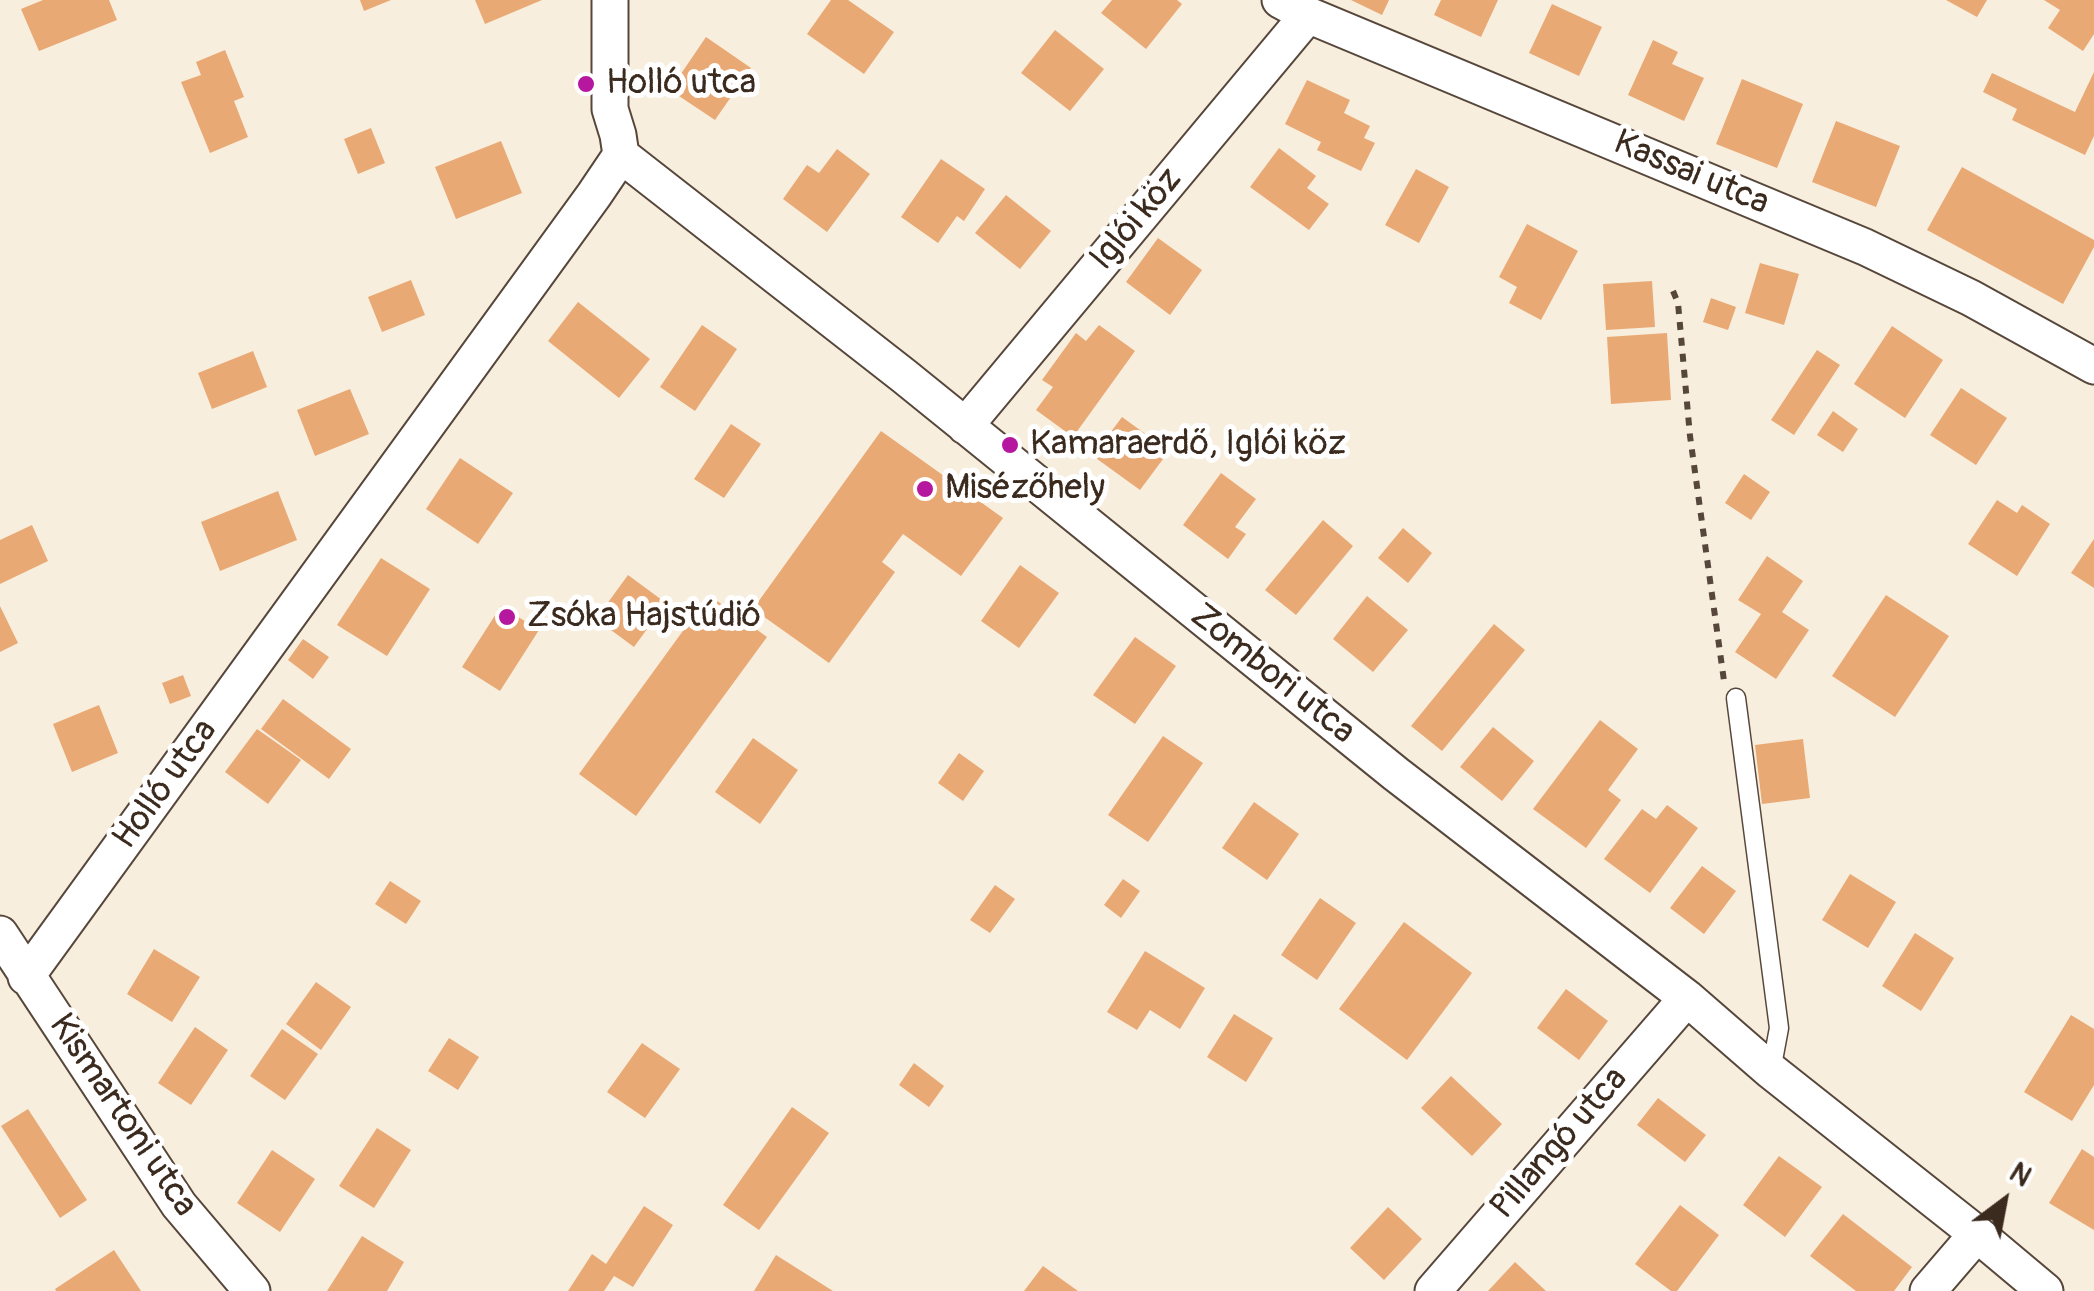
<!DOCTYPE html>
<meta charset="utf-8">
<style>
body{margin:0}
#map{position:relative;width:2094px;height:1291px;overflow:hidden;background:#f8eede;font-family:Pangolin,sans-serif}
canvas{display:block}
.north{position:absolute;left:1954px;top:1151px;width:100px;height:100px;-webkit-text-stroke:8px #fff;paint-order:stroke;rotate:32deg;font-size:28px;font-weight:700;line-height:40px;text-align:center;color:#3b2a1e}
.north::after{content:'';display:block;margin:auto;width:35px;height:45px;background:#3b2a1e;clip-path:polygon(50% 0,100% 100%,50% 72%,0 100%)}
</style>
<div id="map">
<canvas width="2094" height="1291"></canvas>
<div class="north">N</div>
</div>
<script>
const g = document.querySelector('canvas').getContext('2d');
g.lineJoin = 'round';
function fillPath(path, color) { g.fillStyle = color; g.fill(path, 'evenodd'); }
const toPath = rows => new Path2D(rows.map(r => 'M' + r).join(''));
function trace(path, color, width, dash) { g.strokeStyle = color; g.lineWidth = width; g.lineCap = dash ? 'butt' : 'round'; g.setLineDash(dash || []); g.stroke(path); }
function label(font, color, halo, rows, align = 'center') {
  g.font = font + ' Pangolin,sans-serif'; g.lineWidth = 10; g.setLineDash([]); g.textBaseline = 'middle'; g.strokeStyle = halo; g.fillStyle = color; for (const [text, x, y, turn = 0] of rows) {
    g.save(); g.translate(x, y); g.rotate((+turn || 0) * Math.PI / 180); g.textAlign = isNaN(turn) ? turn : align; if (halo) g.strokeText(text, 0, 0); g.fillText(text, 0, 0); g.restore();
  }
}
fillPath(toPath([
 [43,0,109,0,117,20,39,51,21,9],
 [360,0,391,0,364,11],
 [475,0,542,0,485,24],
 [831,0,848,0,894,32,864,74,807,34],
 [1112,0,1177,0,1182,4,1146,49,1101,13],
 [1351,0,1389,0,1382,15],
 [1441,0,1498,0,1481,37,1434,15],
 [1946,0,1987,0,1977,17],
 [2044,0,2094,0,2094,34,2083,51,2048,28,2060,10],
 [1552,4,1602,27,1579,76,1529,53],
 [1055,30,1104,69,1070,111,1021,73],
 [706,37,751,68,715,120,670,90],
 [1653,40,1678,52,1672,64,1704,78,1684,121,1628,95],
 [225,50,244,97,234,101,248,137,210,153,181,82,201,75,196,62],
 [2094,72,2094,136,2085,155,2012,120,2017,109,1983,92,1992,73,2075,112],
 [1742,79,1803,104,1777,168,1716,144],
 [1307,80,1350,100,1344,113,1370,126,1364,138,1375,143,1361,171,1317,150,1321,142,1285,124],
 [1836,121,1900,146,1876,207,1812,182],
 [371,128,385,163,358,174,344,139],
 [501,141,522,193,456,219,435,167],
 [1279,148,1316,176,1307,188,1329,204,1309,230,1250,187],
 [837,149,870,174,827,232,783,199,807,165,819,173],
 [941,159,985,189,964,221,957,216,938,243,901,217],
 [1962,167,2094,240,2094,247,2063,304,1927,230],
 [1416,169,1449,187,1419,243,1385,225],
 [1006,195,1051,231,1020,269,975,233],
 [1527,224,1578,251,1541,320,1509,303,1517,287,1499,277],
 [1158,238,1202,270,1170,315,1126,282],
 [1760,263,1799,274,1784,325,1745,313],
 [411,280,425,315,382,332,368,297],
 [1652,281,1655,327,1606,330,1603,284],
 [1711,298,1736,307,1728,330,1703,322],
 [578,302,650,359,619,398,548,341],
 [702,325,737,349,695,411,660,387],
 [1099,325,1135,351,1073,437,1036,410,1053,387,1042,380,1076,333,1086,341],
 [1892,326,1943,360,1905,418,1854,384],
 [1667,333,1671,400,1611,404,1607,337],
 [1817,350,1840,365,1794,435,1771,420],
 [253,351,267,387,212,409,198,373],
 [1961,388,2007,418,1976,465,1930,435],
 [350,389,369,434,315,456,297,410],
 [1833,411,1858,429,1843,452,1817,435],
 [1122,417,1169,451,1140,490,1093,456],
 [731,424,761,444,724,498,694,479],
 [881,431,1003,518,961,576,903,534,882,562,895,572,829,663,753,609],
 [460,458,513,493,478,544,426,509],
 [1221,473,1256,499,1235,527,1246,534,1228,559,1183,525],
 [1744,474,1770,492,1751,520,1725,503],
 [278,491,297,540,220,571,201,522],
 [1997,500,2017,513,2022,505,2050,524,2017,576,1968,544],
 [1323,520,1353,546,1296,615,1265,590],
 [32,525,48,561,0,584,0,540],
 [1403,528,1432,553,1408,583,1378,558],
 [2094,539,2094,588,2071,573],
 [1767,556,1803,581,1782,612,1809,630,1776,679,1735,652,1761,614,1738,600],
 [381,558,430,589,387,656,337,625],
 [1020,565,1059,593,1019,648,981,621],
 [628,575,666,603,634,647,596,619],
 [709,595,767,637,636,816,579,774],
 [1886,595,1949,636,1895,717,1832,676],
 [1367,596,1408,630,1373,672,1333,639],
 [0,606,18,643,0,652],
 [501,606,539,630,500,691,462,667],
 [1494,624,1525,650,1442,751,1411,726],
 [1135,637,1176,666,1135,724,1093,695],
 [303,639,329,657,313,679,288,660],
 [183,675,191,696,170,704,162,683],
 [283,699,351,749,329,779,261,729],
 [99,705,118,753,72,772,53,724],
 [1600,720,1638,749,1608,790,1621,800,1586,848,1533,809],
 [1493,727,1534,761,1502,801,1460,767],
 [257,729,301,760,268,804,225,772],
 [1163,736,1203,763,1148,842,1108,815],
 [753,738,798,770,760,824,715,792],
 [1803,739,1810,798,1762,804,1755,745],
 [959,753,984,771,963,801,938,783],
 [1254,802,1299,834,1267,880,1222,848],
 [1667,805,1698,828,1650,893,1604,859,1642,809,1656,819],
 [1702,866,1736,891,1704,934,1670,908],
 [1850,874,1896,902,1868,948,1822,920],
 [1123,879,1140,891,1121,918,1104,905],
 [390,881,421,901,406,924,375,904],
 [995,885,1015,899,990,933,970,920],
 [1320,898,1356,923,1317,980,1281,955],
 [1404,922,1472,973,1407,1060,1339,1009],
 [1915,933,1954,958,1921,1011,1882,986],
 [154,949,200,977,172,1022,127,994],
 [1145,951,1205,988,1180,1029,1150,1010,1137,1030,1107,1012],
 [316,982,351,1007,321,1050,286,1024],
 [1566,989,1608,1021,1579,1060,1537,1028],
 [1234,1014,1273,1038,1246,1082,1207,1057],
 [2071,1015,2094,1029,2094,1085,2072,1121,2024,1092],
 [195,1027,228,1050,191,1105,158,1083],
 [282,1029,318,1054,285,1100,250,1076],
 [449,1038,479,1057,458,1090,428,1071],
 [642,1043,680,1069,645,1118,607,1092],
 [914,1063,944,1086,929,1107,899,1085],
 [1451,1076,1502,1124,1472,1156,1421,1108],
 [1658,1098,1706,1135,1685,1162,1637,1125],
 [792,1107,829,1133,759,1230,723,1205],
 [28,1109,87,1200,60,1218,1,1126],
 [377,1128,411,1150,374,1208,339,1186],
 [2082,1149,2094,1157,2094,1230,2049,1203],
 [272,1150,315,1179,280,1232,237,1203],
 [1779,1156,1822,1187,1785,1237,1743,1205],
 [1680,1205,1719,1235,1677,1291,1671,1291,1635,1264],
 [644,1206,673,1225,633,1287,614,1276,604,1291,568,1291,592,1254,606,1264],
 [1388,1207,1422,1239,1384,1280,1350,1248],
 [1843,1214,1912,1267,1894,1291,1856,1291,1810,1256],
 [362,1236,404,1262,387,1291,327,1291],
 [114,1250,141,1291,56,1291,55,1289],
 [776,1255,833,1291,754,1291],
 [1515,1262,1546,1291,1488,1291],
 [1043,1266,1078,1291,1024,1291]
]), '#e9a974');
const lane = toPath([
 [1736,698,1779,1028,1771,1071]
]);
const street = toPath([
 [610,0,610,109,618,135,621,155,904,376,1396,774,1687,998,1771,1071,1977,1234,2045,1291],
 [1280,0,1308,15,1865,247,1971,298,2094,366],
 [965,426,1308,15],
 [0,934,179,1205,252,1291],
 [26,977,594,195,621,155],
 [1433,1291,1687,998],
 [1928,1291,1977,1234]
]);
trace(lane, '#57473b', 21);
trace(street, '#57473b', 39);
trace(toPath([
 [1673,291,1678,303,1690,436,1724,681]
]), '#57473b', 6, [8, 8]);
trace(lane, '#fff', 18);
trace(street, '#fff', 35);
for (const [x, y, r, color] of [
 [586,84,10,"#b5179e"],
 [1010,445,10,"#b5179e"],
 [925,489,10,"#b5179e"],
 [507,617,10,"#b5179e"]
]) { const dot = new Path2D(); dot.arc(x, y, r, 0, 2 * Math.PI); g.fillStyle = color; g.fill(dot); trace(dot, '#fff', 4); }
label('35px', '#3b2a1e', '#fff', [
 ["Holló utca",606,84],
 ["Kamaraerdő, Iglói köz",1030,445],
 ["Misézőhely",945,489],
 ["Zsóka Hajstúdió",527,617]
], 'left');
label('35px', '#3b2a1e', '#fff', [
 ["Kassai utca",1691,174,23],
 ["Iglói köz",1137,220,-50],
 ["Zombori utca",1272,675,39],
 ["Holló utca",166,785,-54],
 ["Kismartoni utca",122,1116,56],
 ["Pillangó utca",1560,1144,-49]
]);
</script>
